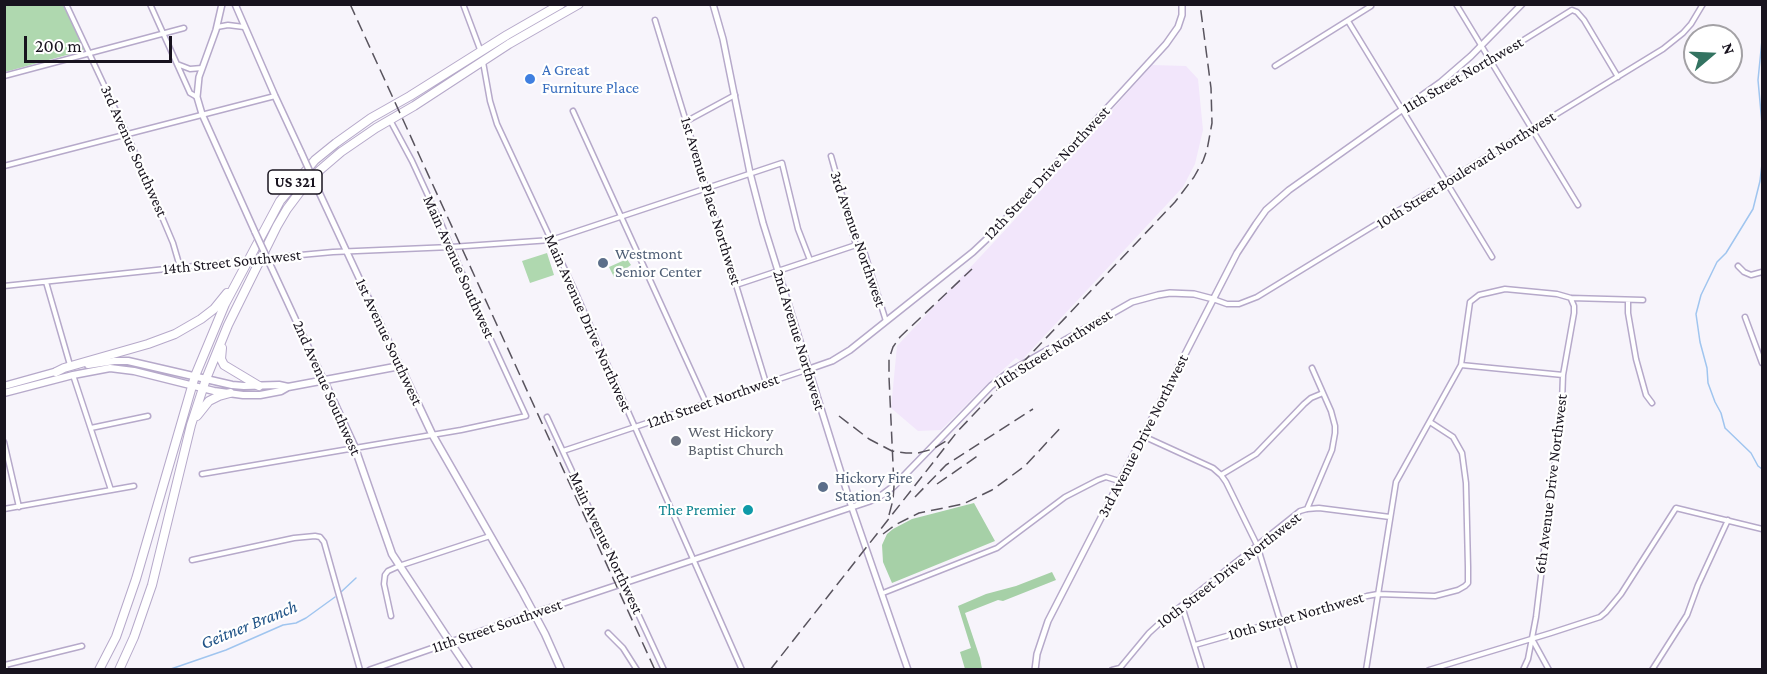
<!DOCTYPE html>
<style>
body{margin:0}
#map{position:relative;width:1767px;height:674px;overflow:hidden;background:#f7f4fb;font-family:"Crimson Pro",serif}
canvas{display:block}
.frame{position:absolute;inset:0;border:6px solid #18131e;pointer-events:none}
.north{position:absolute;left:1683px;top:24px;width:60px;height:60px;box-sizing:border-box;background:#fff;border:2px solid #a3a1a5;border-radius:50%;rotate:71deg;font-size:16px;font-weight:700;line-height:24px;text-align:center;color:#18131e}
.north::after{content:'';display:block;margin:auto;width:21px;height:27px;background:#337361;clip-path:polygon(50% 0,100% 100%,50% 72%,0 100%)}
.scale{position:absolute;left:24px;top:36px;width:148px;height:27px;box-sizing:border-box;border:3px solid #18131e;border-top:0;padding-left:8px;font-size:18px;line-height:21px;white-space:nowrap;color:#18131e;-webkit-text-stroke:4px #fff;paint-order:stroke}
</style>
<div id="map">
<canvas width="1767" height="674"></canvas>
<div class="frame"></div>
<div class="north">N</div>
<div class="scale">200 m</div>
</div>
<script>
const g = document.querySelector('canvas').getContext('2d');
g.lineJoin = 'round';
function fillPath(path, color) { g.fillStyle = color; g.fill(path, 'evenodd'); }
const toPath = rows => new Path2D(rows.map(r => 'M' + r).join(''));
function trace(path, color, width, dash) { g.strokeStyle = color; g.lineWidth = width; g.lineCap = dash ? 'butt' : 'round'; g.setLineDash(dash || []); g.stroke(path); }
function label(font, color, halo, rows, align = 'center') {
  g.font = font + ' "Crimson Pro",serif'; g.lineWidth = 4.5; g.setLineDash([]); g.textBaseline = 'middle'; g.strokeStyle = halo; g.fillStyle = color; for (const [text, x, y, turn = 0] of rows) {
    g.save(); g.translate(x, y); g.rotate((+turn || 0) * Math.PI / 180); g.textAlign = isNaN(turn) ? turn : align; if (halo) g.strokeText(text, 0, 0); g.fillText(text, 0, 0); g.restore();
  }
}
fillPath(toPath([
 [1152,65,1186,66,1198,79,1203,130,1195,164,1183,187,1021,361,1016,358,988,383,941,430,918,431,891,408,897,346,1008,227]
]), '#f2e6fb');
fillPath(toPath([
 [5,4,63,5,85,50,5,72],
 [547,253,554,275,530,283,522,261],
 [627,259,631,265,614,277,609,267]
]), '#afd8af');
fillPath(toPath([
 [974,503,995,541,892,583,883,562,882,545,887,534,893,529,912,519],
 [1052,572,1056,580,1003,601,998,600,965,613,980,658,982,669,965,669,960,652,971,648,958,606,986,594,1016,586]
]), '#a6d0a7');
trace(toPath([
 [1762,40,1758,80,1762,124],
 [1762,164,1760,181,1753,209,1726,253,1717,262,1701,295,1696,314,1700,342,1707,368,1708,383,1715,402,1721,413,1725,428,1751,453,1758,466,1762,469],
 [341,592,356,578],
 [168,670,226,650,283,625,296,623,306,618,335,597]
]), '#a0c5ef', 1.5);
const street = toPath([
 [66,4,127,134,173,243,180,267],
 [150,4,190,93,197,97],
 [463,4,481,52],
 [1456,4,1578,205],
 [655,20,766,383],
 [1348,21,1492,257],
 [217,27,228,25,244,27],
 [483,62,490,101,497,124,574,289,742,670],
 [177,64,190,69,202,68],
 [1275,66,1371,6],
 [4,76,184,28],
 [1432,90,1448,87,1572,10,1577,12,1584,20,1618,77],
 [573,111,706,403],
 [687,121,735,95],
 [831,156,856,245,864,251,886,321],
 [4,166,275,96],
 [268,258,333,252,451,247,551,240,782,163,798,229,810,260],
 [1738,266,1744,272,1751,275,1762,272],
 [46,282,70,365],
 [736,285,856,245],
 [4,286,242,261],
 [1213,299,1227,304,1239,304,1257,297,1663,49,1683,33,1691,24,1703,4],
 [1628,300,1628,313,1636,359,1646,395,1652,403],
 [1745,317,1762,363],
 [1461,365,1563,375],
 [73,375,111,490],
 [547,417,664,670],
 [91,428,148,416],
 [1143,436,1213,468,1221,475,1226,482,1257,545,1295,670],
 [4,442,19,507],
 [563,451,809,369],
 [202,474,461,430,526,416,485,327,443,228,412,161,390,120],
 [1221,475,1256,454,1304,404,1311,398,1323,393],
 [4,509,134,486],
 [1307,509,1332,450,1335,433,1335,426,1331,411,1312,368],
 [192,560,294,538,315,536,320,537,324,542,360,670],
 [883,593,997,548,1065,497,1098,480,1106,477,1119,481],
 [1182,606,1202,670],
 [391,616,384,584,385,575,388,571,399,566,490,536],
 [608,633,623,648,637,670],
 [1532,639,1549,670],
 [1195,645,1367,596,1378,594,1435,596,1458,590,1465,586,1468,583,1468,567,1466,483,1462,453,1453,437,1430,422],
 [5,665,82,646],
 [1120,668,1149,633,1161,622,1300,511,1307,509,1319,508,1390,517],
 [1112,670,1120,668],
 [1366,670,1396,482,1461,365,1470,302,1479,295,1505,289,1557,294,1571,298,1643,300],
 [1429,670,1551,633,1600,617,1606,612,1621,594,1676,508,1762,529],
 [1523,670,1528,659,1536,617,1562,403,1563,375,1574,313,1574,306,1571,299],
 [1652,670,1687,615,1698,585,1728,520]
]);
const secondary = toPath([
 [222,4,216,30,199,77,197,97,202,114,255,232],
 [235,4,275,96,301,152],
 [713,4,723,39,750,173,763,223,852,508,908,670],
 [319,192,400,366],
 [267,258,324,381],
 [809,369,832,361,850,350,973,252,991,235,1166,44,1178,27,1182,15,1182,4],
 [4,664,6,670],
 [370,670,534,613,870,501,882,495,894,486,991,386,1009,372,1132,302,1158,295,1170,293,1194,294,1213,299],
 [1035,670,1037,654,1048,621,1237,253,1256,224,1266,210,1289,190,1441,82,1471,56,1522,4]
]);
const primary = toPath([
 [88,365,114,361,128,361,232,385,244,386,279,385,288,387],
 [324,381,355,448,392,554,450,642,469,670],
 [4,386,58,371],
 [4,393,73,375,110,368,134,371,214,391,243,395,260,395,281,391,288,387,400,366,432,434,522,591,545,634,561,670]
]);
const highway = toPath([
 [222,348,221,359,224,365,259,386],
 [56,372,64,368,148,344,175,334,201,319,214,309,227,293],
 [197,416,209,401,219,396,230,393],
 [99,670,116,637,136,579,195,376,225,304,280,201,315,160,336,143,371,118,410,96,507,35,561,4],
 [119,670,134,637,152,585,191,425,206,379,228,325,277,226,287,209,302,189,320,170,341,152,376,128,414,106,509,44,579,4]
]);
trace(street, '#b6a9ca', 7);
trace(secondary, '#b6a9ca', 8);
trace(primary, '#b6a9ca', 9);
trace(highway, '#b6a9ca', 10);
trace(street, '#fff', 4);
trace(secondary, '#fff', 5);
trace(primary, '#fff', 6);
trace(highway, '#fff', 8);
trace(toPath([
 [350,4,655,670],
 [839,416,869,439,892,451,906,453,918,453,933,449,946,441],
 [937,484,979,455],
 [915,497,946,465,1033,409],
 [889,515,893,500,894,486,889,377,889,359,893,347,900,337,972,269],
 [883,534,895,525,919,513,963,504,992,490,1025,466,1063,425],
 [770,670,957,432,1175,202,1194,177,1203,161,1207,150,1212,123,1211,88,1200,4]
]), '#59545e', 1.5, [12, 6]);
const streetBridge = toPath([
 [242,261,267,259]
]);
const secondaryBridge = toPath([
 [301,152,319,192],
 [255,232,267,258]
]);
trace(streetBridge, '#b6a9ca', 7, []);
trace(secondaryBridge, '#b6a9ca', 8, []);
trace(streetBridge, '#fff', 4);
trace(secondaryBridge, '#fff', 5);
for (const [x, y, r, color] of [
 [530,79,6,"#3f7fe0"],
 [603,263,6,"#5c6f8a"],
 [676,441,6,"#6b7280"],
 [823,487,6,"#5c6f8a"],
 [748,510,6,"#0f9aa8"]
]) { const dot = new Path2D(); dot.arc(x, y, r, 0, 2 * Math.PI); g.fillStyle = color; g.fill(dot); trace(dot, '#fff', 2); }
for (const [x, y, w] of [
 [295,182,54]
]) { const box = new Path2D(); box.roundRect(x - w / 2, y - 12, w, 24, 4.5); g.fillStyle = '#fff'; g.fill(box); trace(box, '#18131e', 1.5); }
label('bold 15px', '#18131e', null, [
 ["US 321",295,182]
]);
label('16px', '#366cbe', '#fff', [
 ["A Great",542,70],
 ["Furniture Place",542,88]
], 'left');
label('16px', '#18131e', '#fff', [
 ["11th Street Northwest",1463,75,-30],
 ["3rd Avenue Southwest",134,151,66],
 ["10th Street Boulevard Northwest",1466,170,-32],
 ["12th Street Drive Northwest",1047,173,-47],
 ["1st Avenue Place Northwest",711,201,73],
 ["3rd Avenue Northwest",858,239,71],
 ["14th Street Southwest",232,262,-6],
 ["Main Avenue Southwest",459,267,66],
 ["Main Avenue Drive Northwest",588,323,66],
 ["2nd Avenue Northwest",799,340,73],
 ["1st Avenue Southwest",389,342,65],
 ["11th Street Northwest",1053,349,-32],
 ["2nd Avenue Southwest",327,388,66],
 ["12th Street Northwest",713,401,-19],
 ["3rd Avenue Drive Northwest",1143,436,-63],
 ["6th Avenue Drive Northwest",1551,484,-83],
 ["Main Avenue Northwest",606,543,65],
 ["10th Street Drive Northwest",1229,570,-38],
 ["10th Street Northwest",1296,616,-16],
 ["11th Street Southwest",497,626,-19]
]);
label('16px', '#4e5e75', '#fff', [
 ["Westmont",615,254],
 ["Senior Center",615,272],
 ["Hickory Fire",835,478],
 ["Station 3",835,496]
], 'left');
label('16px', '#5b616d', '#fff', [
 ["West Hickory",688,432],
 ["Baptist Church",688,450]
], 'left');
label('16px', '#0d838f', '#fff', [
 ["The Premier",736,510]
], 'right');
label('italic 18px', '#1f5286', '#fff', [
 ["Geitner Branch",249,625,-22]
]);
</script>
